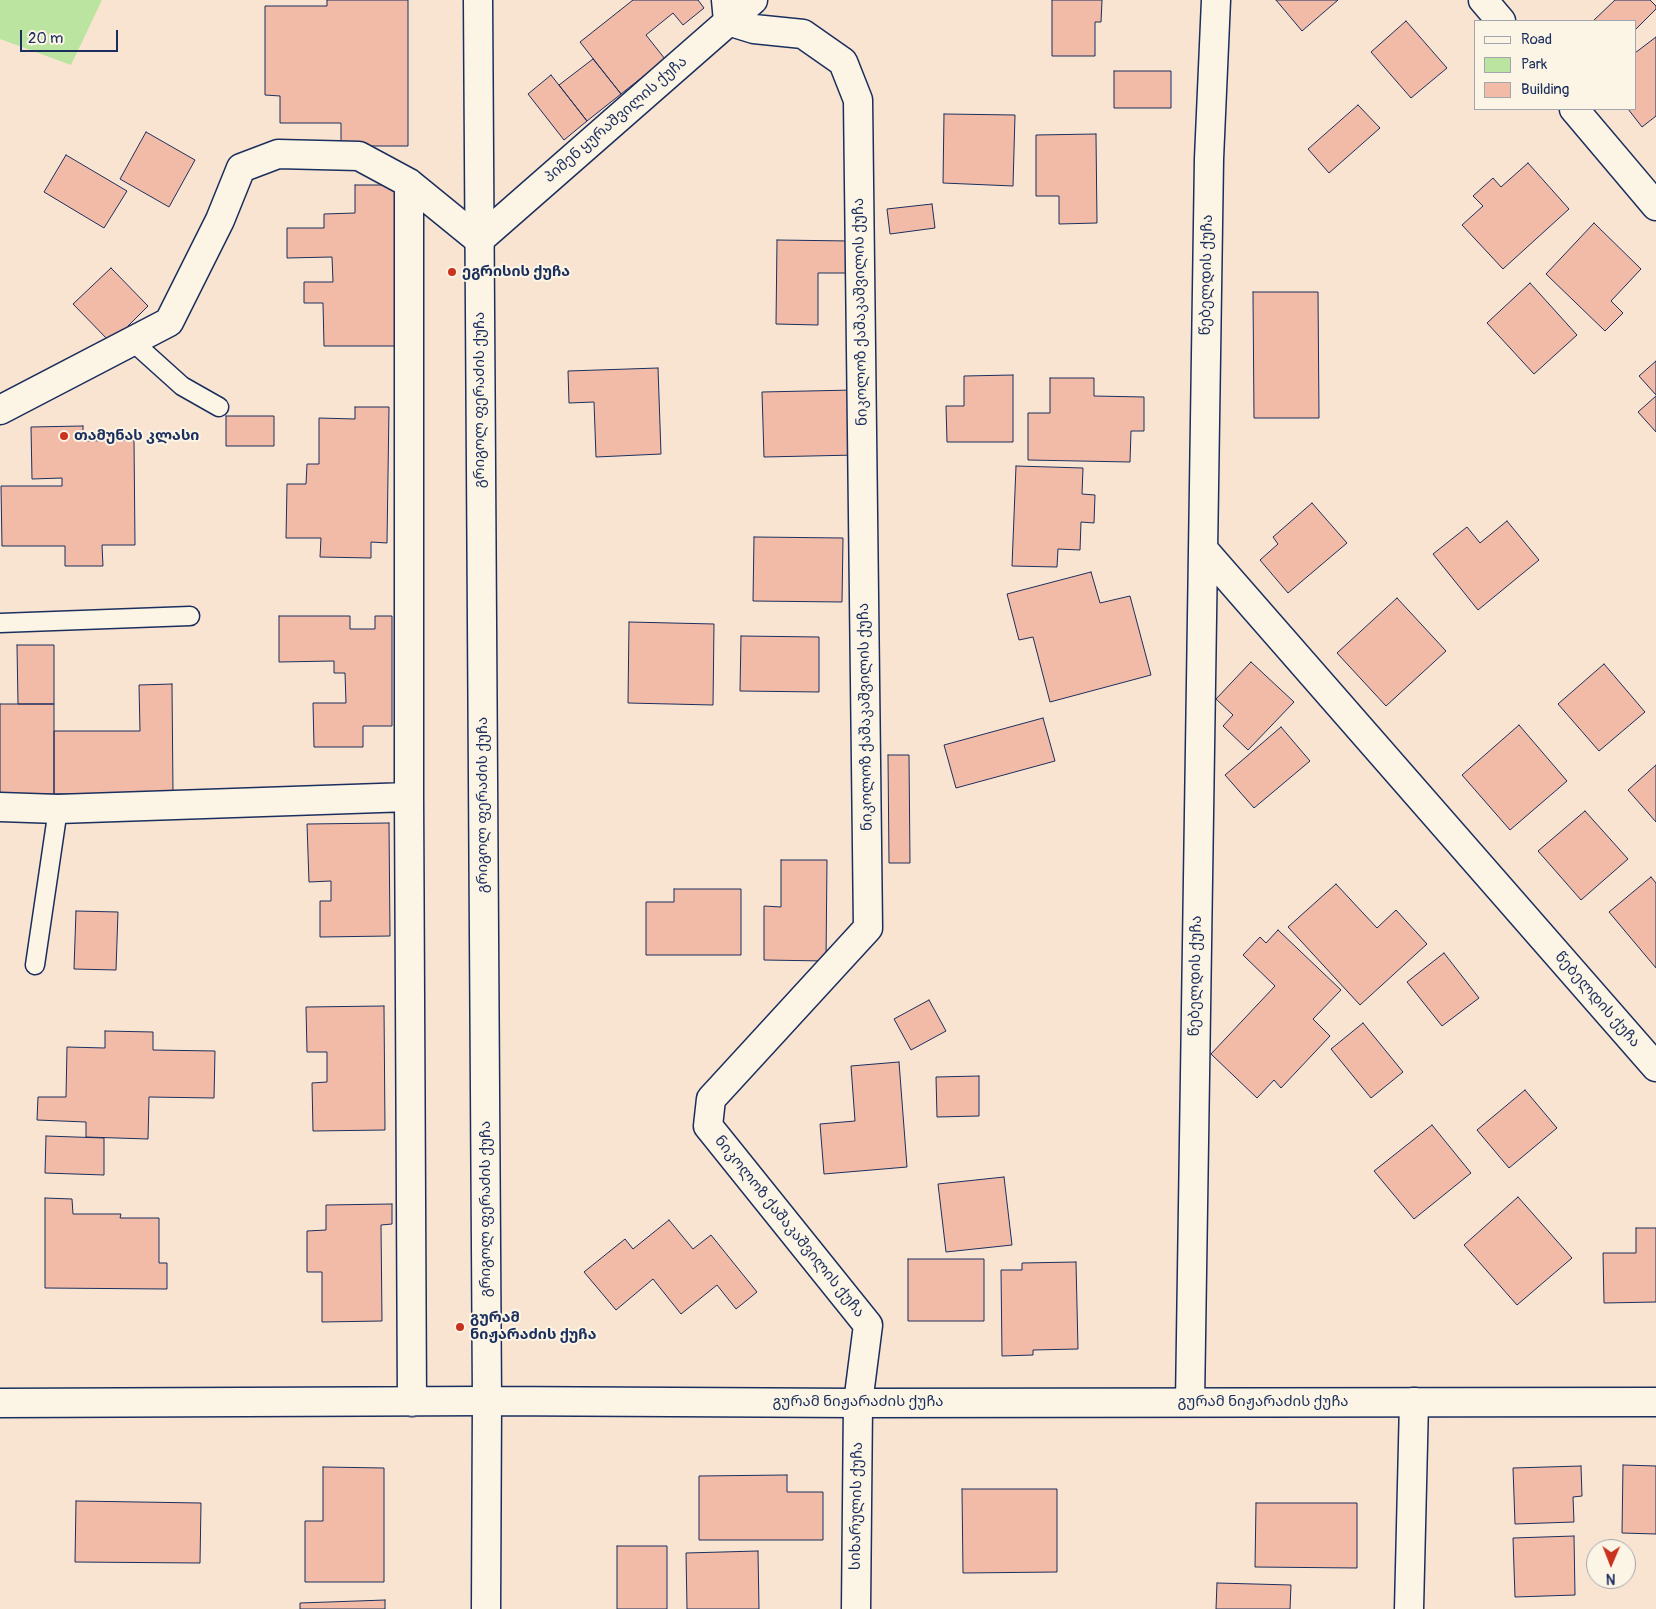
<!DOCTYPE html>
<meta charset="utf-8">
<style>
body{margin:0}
#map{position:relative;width:1656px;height:1609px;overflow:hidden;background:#f9e4d2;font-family:Pangolin,sans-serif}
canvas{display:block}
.legend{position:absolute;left:1474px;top:20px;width:162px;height:90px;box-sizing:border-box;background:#fcf5e5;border:1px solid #a2a6af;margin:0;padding:6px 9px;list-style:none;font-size:15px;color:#1b2f5e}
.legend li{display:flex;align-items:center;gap:10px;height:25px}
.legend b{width:25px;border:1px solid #a2a6af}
.north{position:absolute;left:1586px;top:1539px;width:50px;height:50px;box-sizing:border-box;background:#fcf5e5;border:1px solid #a2a6af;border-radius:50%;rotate:181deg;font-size:14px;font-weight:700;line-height:20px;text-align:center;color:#1b2f5e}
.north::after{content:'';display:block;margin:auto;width:18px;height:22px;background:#c8321e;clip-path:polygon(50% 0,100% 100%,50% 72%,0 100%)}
.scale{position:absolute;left:20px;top:30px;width:98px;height:22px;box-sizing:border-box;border:2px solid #1b2f5e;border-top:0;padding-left:6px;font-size:15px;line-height:18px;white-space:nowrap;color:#1b2f5e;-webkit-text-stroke:4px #fcf5e5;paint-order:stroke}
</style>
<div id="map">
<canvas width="1656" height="1609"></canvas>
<ul class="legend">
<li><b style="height:6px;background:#fcf5e5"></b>Road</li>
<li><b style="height:14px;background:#bae4a0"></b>Park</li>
<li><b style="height:14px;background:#f2bba7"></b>Building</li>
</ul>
<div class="north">N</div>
<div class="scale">20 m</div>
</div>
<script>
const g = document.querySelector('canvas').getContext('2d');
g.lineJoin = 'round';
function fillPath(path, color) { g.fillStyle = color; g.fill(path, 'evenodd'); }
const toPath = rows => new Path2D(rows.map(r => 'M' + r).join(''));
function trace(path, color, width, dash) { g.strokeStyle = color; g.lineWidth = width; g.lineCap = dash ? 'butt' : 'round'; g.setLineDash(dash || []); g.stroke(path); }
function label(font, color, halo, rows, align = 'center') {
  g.font = font + ' Pangolin,"Noto Sans Georgian",sans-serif'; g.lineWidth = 4; g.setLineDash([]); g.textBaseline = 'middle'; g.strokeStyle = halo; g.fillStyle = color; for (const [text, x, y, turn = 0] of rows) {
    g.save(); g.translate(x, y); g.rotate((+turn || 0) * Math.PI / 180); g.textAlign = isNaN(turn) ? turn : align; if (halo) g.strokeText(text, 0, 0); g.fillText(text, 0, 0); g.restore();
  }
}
fillPath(toPath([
 [0,0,102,0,71,65,0,39]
]), '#bae4a0');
const building = toPath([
 [327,0,408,0,408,146,341,146,341,123,280,123,280,96,265,95,265,6,327,6,327,0],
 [633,0,698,0,704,8,683,25,673,13,646,35,665,59,621,94,580,42,633,0],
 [1052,0,1102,0,1101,22,1095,22,1095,56,1052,56,1052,0],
 [1276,0,1338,0,1302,31,1276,0],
 [1615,0,1650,0,1656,6,1656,9,1635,30,1635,21,1593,21,1615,0],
 [1406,21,1447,68,1411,98,1371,52,1406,21],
 [1656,37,1656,116,1642,127,1628,109,1635,109,1635,53,1656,37],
 [593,59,621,94,587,121,559,85,593,59],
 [1114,71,1171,71,1171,108,1114,108,1114,71],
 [551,75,587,121,564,140,528,94,551,75],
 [1358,105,1380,128,1329,173,1308,149,1358,105],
 [944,114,1015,115,1013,186,943,183,944,114],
 [146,132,195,160,169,207,120,179,146,132],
 [1096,134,1097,223,1059,224,1059,196,1036,196,1036,135,1096,134],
 [66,155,127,191,104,228,44,192,66,155],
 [1528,163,1569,209,1503,269,1462,225,1483,206,1473,196,1493,178,1501,187,1528,163],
 [355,185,397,185,398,346,324,346,323,303,304,303,304,282,333,282,332,257,287,258,287,228,324,228,324,214,355,213,355,185],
 [932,204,935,228,890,234,887,209,932,204],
 [1594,223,1641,269,1611,301,1623,313,1605,331,1546,274,1594,223],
 [777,240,850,241,850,273,818,273,818,325,776,324,777,240],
 [111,268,148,306,111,343,73,304,111,268],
 [1530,283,1577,335,1534,374,1487,323,1530,283],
 [1253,292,1318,292,1319,418,1254,418,1253,292],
 [1656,361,1656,395,1639,376,1656,361],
 [658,368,661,454,596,457,594,402,569,403,568,371,658,368],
 [1013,375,1013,442,947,442,946,406,964,406,964,376,1013,375],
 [1050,378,1094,378,1094,396,1144,397,1144,431,1131,431,1130,462,1028,460,1028,413,1050,413,1050,378],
 [854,390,856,455,764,457,762,392,854,390],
 [1656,396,1656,432,1638,412,1656,396],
 [355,407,389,407,387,543,371,542,371,558,320,557,321,538,286,538,287,484,306,484,307,464,319,464,319,418,355,419,355,407],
 [226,416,274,416,274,446,226,446,226,416],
 [83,426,83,441,134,440,135,545,102,545,103,566,65,566,65,546,2,546,1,486,62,486,62,478,32,479,31,427,83,426],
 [1016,466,1083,468,1082,494,1095,495,1094,523,1081,522,1080,550,1058,549,1057,567,1012,566,1016,466],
 [1312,503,1347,543,1288,593,1260,560,1278,544,1273,537,1312,503],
 [1507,521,1539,560,1478,610,1433,554,1467,527,1480,543,1507,521],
 [754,537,843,538,842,602,753,601,754,537],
 [1091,572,1100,603,1130,596,1151,675,1050,702,1033,637,1019,640,1007,594,1091,572],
 [1397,598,1446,651,1386,706,1337,653,1397,598],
 [279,616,350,616,350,629,375,629,375,616,392,616,392,726,363,726,363,747,314,747,313,703,346,703,345,673,334,673,334,661,279,662,279,616],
 [629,622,714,624,713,705,628,703,629,622],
 [741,636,819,637,819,692,740,691,741,636],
 [17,645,54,645,54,704,18,704,17,645],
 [1251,662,1294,702,1248,750,1223,726,1233,715,1216,699,1251,662],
 [1604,664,1645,712,1599,751,1558,704,1604,664],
 [172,684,173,793,54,794,54,731,140,731,139,685,172,684],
 [0,704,54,704,54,794,0,794,0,704],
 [1043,718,1055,761,956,788,944,745,1043,718],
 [1519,725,1567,781,1510,830,1462,775,1519,725],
 [1281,727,1310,761,1254,808,1225,775,1281,727],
 [888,755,909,755,910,863,889,863,888,755],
 [1656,765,1656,822,1628,790,1656,765],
 [1585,811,1628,859,1581,900,1538,851,1585,811],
 [389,823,390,936,320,937,320,901,331,901,331,881,309,882,307,824,389,823],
 [781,860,827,860,826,961,764,960,764,906,781,907,781,860],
 [1651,877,1656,883,1656,968,1609,912,1651,877],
 [1336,884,1377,928,1396,910,1427,944,1360,1005,1288,927,1336,884],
 [674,889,741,889,741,955,646,955,646,902,674,902,674,889],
 [76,911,118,912,116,970,74,969,76,911],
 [1278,930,1341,990,1313,1019,1330,1036,1281,1088,1274,1080,1257,1098,1211,1054,1275,986,1243,955,1260,937,1266,943,1278,930],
 [1444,953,1479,998,1442,1026,1407,982,1444,953],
 [929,1000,946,1031,911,1050,894,1019,929,1000],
 [384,1006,385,1130,313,1131,312,1083,327,1082,327,1052,307,1052,306,1007,384,1006],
 [1363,1023,1403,1072,1371,1098,1331,1049,1363,1023],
 [105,1031,153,1032,153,1050,215,1051,214,1098,149,1097,148,1139,86,1137,86,1122,37,1120,38,1097,66,1097,67,1047,105,1048,105,1031],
 [899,1062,907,1167,824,1174,820,1124,855,1121,851,1066,899,1062],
 [979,1076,979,1116,937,1117,936,1077,979,1076],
 [1525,1090,1557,1128,1509,1168,1477,1130,1525,1090],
 [1432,1125,1471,1173,1414,1219,1374,1171,1432,1125],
 [46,1136,104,1138,104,1175,45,1173,46,1136],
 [1004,1177,1012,1245,946,1252,938,1184,1004,1177],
 [1518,1197,1572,1258,1517,1305,1464,1245,1518,1197],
 [45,1198,72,1199,73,1214,121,1214,120,1218,159,1218,159,1263,167,1263,167,1289,45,1288,45,1198],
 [392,1204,392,1224,381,1225,382,1321,322,1322,322,1272,307,1272,307,1231,326,1230,326,1205,392,1204],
 [669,1220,693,1249,711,1235,757,1292,736,1309,717,1285,681,1314,653,1279,616,1310,584,1272,625,1239,633,1249,669,1220],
 [1636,1228,1656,1228,1656,1302,1604,1303,1603,1253,1636,1253,1636,1228],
 [908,1259,984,1259,984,1321,908,1321,908,1259],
 [1076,1262,1078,1349,1033,1350,1033,1355,1002,1356,1001,1270,1022,1270,1022,1263,1076,1262],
 [1623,1465,1656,1466,1656,1534,1622,1533,1623,1465],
 [1581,1466,1582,1496,1573,1497,1574,1522,1515,1524,1513,1468,1581,1466],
 [323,1467,384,1468,384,1582,305,1582,305,1521,323,1521,323,1467],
 [787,1475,787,1492,823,1492,823,1540,699,1540,699,1476,787,1475],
 [962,1489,1057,1489,1057,1572,963,1573,962,1489],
 [76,1501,201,1503,200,1563,75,1562,76,1501],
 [1256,1503,1357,1503,1357,1568,1255,1567,1256,1503],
 [1574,1536,1575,1595,1515,1597,1513,1538,1574,1536],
 [617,1546,667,1546,667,1609,617,1609,617,1546],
 [758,1551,759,1609,687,1609,686,1553,758,1551],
 [1217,1583,1291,1585,1290,1609,1216,1609,1217,1583],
 [385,1600,385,1609,300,1609,300,1603,385,1600]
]);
fillPath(building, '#f2bba7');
trace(building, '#1b2f5e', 1);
const service = toPath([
 [132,341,182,386,219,407],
 [0,623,190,616],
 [35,965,58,809]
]);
const minor = toPath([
 [726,0,728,21,754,29,803,34,843,62,858,100,868,928,711,1099,708,1126,868,1325,858,1403,856,1609],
 [1483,0,1501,21],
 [1574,109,1656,206],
 [409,183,409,797,412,1402],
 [0,410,169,322,220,220,241,168,278,154,359,156,409,183,479,240,753,0],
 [1203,549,1656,1067],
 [0,807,58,809,409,797],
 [1190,1402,1209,159,1216,0],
 [0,1403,487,1401],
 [1409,1609,1414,1402]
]);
const tertiary = toPath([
 [478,0,487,1401,486,1609],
 [487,1401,858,1403,1656,1402]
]);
trace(service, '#1b2f5e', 21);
trace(minor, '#1b2f5e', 31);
trace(tertiary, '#1b2f5e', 31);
trace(service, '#fcf5e5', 18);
trace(minor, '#fcf5e5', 28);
trace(tertiary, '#fcf5e5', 28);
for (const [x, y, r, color] of [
 [452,272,5,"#c8321e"],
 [64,436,5,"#c8321e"],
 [460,1327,5,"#c8321e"]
]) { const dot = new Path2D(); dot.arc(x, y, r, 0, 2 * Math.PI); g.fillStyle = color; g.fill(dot); trace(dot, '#fcf5e5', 2); }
label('15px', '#1b2f5e', '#fcf5e5', [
 ["პიმენ ყურაშვილის ქუჩა",616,120,-41],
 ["წებელდის ქუჩა",1207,275,-89],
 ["ნიკოლოზ ქაშაკაშვილის ქუჩა",861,312,-91],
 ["გრიგოლ ფერაძის ქუჩა",480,400,-90],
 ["ნიკოლოზ ქაშაკაშვილის ქუჩა",866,717,-91],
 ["გრიგოლ ფერაძის ქუჩა",483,805,-90],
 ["წებელდის ქუჩა",1196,976,-89],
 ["წებელდის ქუჩა",1597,1000,49],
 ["გრიგოლ ფერაძის ქუჩა",486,1209,-90],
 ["ნიკოლოზ ქაშაკაშვილის ქუჩა",789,1227,51],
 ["გურამ ნიჟარაძის ქუჩა",858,1402],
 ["გურამ ნიჟარაძის ქუჩა",1263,1402],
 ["სიხარულის ქუჩა",857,1506,-89]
]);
label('bold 15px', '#1b2f5e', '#fcf5e5', [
 ["ეგრისის ქუჩა",462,272],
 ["თამუნას კლასი",74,436],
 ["გურამ",470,1318],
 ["ნიჟარაძის ქუჩა",470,1335]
], 'left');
</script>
